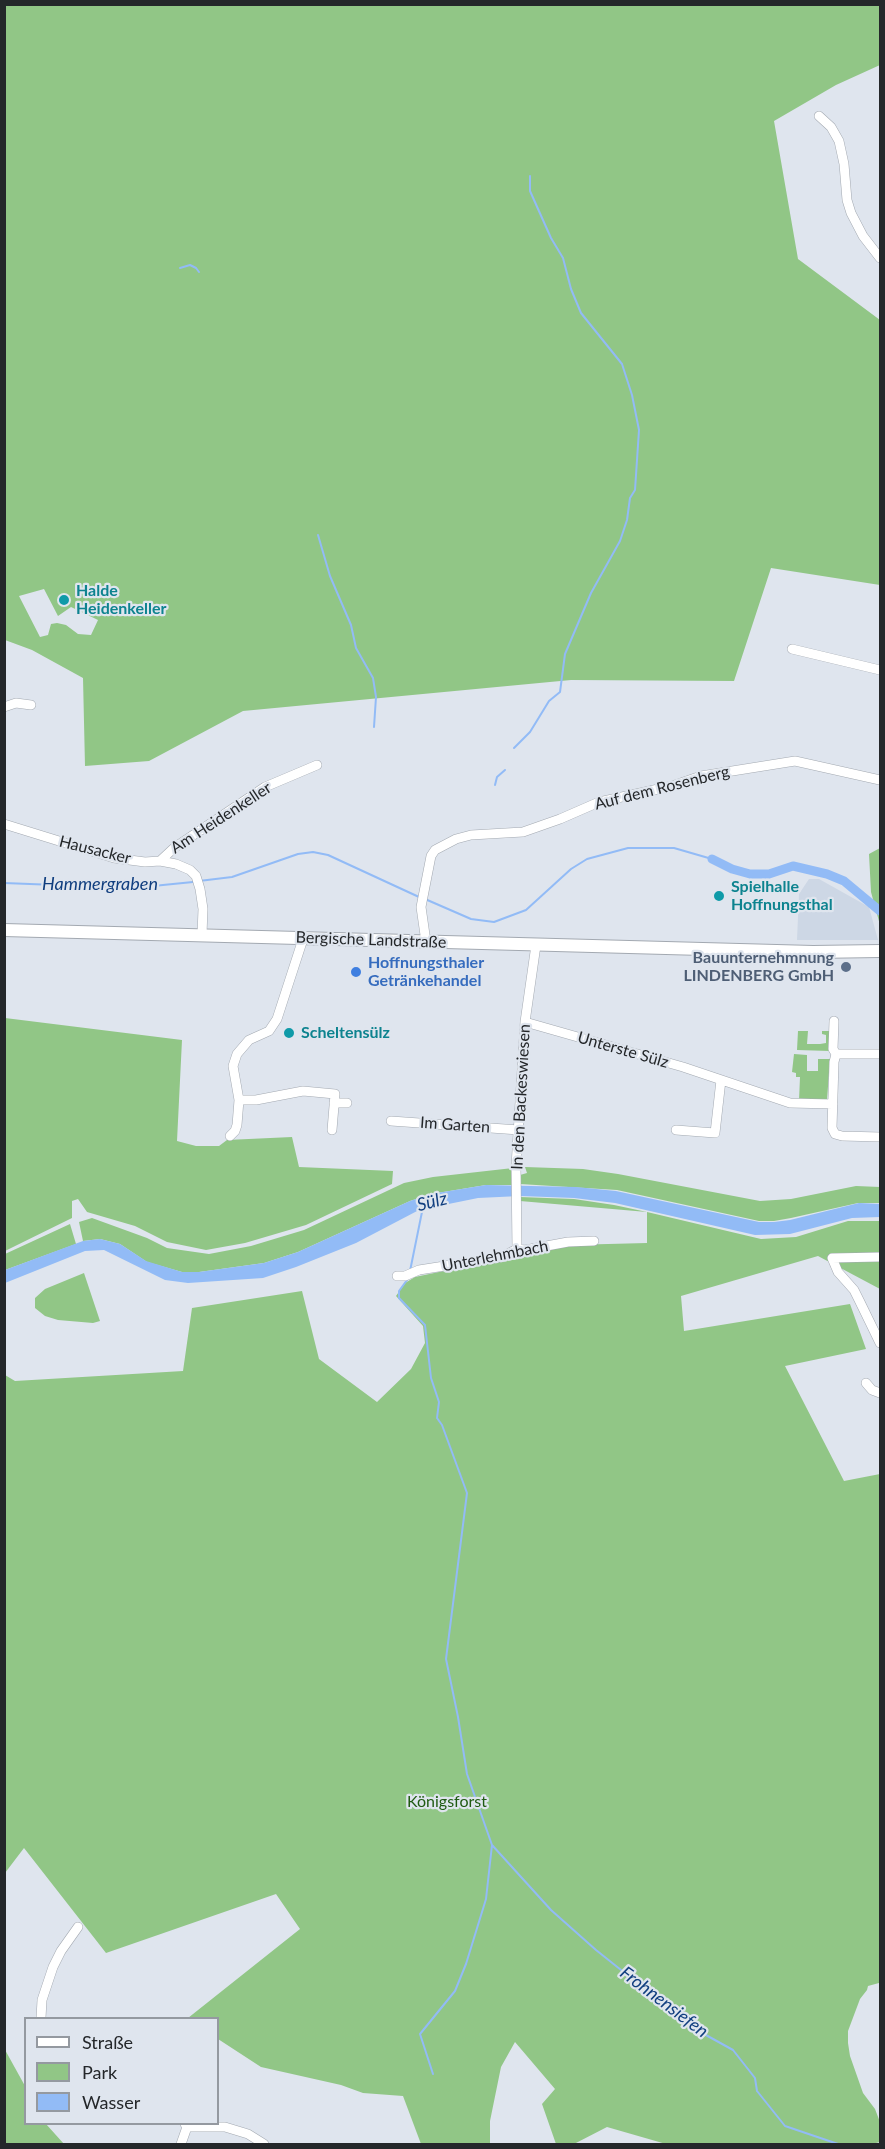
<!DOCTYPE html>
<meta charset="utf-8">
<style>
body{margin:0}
#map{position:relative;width:885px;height:2149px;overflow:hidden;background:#dfe5ee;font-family:Lato,sans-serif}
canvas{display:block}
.frame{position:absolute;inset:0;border:6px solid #24272a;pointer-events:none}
.legend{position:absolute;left:24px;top:2017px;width:195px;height:108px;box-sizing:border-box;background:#dfe5ee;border:2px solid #9499a0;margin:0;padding:8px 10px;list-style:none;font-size:18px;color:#24272a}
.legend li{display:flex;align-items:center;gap:12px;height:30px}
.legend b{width:30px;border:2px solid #9499a0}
</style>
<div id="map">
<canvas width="885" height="2149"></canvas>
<div class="frame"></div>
<ul class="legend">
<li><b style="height:8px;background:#fff"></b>Straße</li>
<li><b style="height:16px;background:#91c686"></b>Park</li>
<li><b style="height:16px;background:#92bbf6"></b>Wasser</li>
</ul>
</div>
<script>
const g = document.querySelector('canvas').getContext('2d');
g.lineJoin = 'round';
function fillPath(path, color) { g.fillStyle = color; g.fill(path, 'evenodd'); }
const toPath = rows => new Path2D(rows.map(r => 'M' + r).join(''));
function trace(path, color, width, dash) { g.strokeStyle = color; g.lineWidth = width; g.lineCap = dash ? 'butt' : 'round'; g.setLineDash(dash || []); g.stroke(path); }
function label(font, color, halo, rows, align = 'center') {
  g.font = font + ' Lato,sans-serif'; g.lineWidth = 4.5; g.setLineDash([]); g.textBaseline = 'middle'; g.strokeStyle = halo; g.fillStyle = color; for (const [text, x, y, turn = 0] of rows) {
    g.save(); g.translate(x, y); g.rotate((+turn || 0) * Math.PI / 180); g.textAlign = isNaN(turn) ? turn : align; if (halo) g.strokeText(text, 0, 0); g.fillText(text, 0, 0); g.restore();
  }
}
fillPath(toPath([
 [809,879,819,879,869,907,878,940,797,940,799,894]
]), '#cdd7e5');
fillPath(toPath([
 [4,5,880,5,880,65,836,85,774,121,798,259,880,320,880,585,771,568,734,681,571,680,243,711,149,761,85,766,83,678,32,650,5,640],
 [44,589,58,616,71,607,98,620,91,635,78,634,66,625,57,623,51,624,48,635,40,637,19,596],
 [880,848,880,925,871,892,869,854],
 [5,1018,182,1040,177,1141,196,1146,219,1146,227,1140,292,1137,299,1167,393,1171,392,1184,306,1225,245,1243,206,1250,167,1242,135,1226,87,1212,78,1199,72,1201,72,1218,5,1251],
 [798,1031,808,1031,807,1044,820,1044,826,1043,826,1035,822,1034,822,1031,831,1031,830,1051,797,1050],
 [794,1054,807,1055,807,1071,818,1071,818,1059,830,1059,827,1100,799,1101,800,1077,796,1077,796,1073,792,1072],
 [525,1167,583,1169,618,1174,760,1201,791,1199,856,1186,880,1187,880,1203,858,1203,791,1218,774,1221,759,1221,617,1190,520,1184,520,1175,527,1173],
 [513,1168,513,1185,486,1185,431,1194,410,1201,298,1252,264,1263,199,1272,182,1272,147,1262,120,1244,100,1239,83,1241,79,1222,92,1218,147,1238,167,1248,209,1254,251,1246,304,1230,404,1183,433,1177],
 [520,1197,574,1199,614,1205,647,1212,761,1239,796,1237,848,1221,880,1221,880,1289,818,1256,681,1296,684,1331,850,1304,866,1349,785,1366,844,1481,880,1474,879,1983,868,1986,867,1990,860,1999,848,2031,848,2043,850,2056,863,2093,875,2109,880,2122,880,2142,872,2144,666,2144,607,2127,574,2144,556,2144,542,2104,555,2089,515,2042,501,2067,490,2121,490,2144,421,2144,403,2096,363,2093,341,2085,261,2067,218,2039,218,2018,188,2018,300,1929,276,1894,106,1953,24,1848,5,1873,5,1375,15,1381,183,1371,192,1308,302,1291,319,1359,377,1402,411,1369,425,1343,423,1326,396,1296,405,1283,415,1277,569,1245,647,1243,647,1212,520,1201],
 [70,1224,76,1244,5,1270,5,1254],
 [84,1273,100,1321,93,1323,58,1320,45,1316,35,1308,35,1298,45,1289],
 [4,2048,25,2086,26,2124,46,2124,64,2144,5,2144]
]), '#91c686');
fillPath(toPath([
 [486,1185,576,1187,616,1191,759,1222,774,1222,790,1220,859,1203,880,1204,880,1217,852,1218,790,1234,755,1235,615,1203,574,1198,520,1196,478,1198,419,1210,356,1243,296,1267,263,1278,188,1283,165,1280,104,1250,85,1251,5,1283,5,1270,83,1241,100,1239,120,1244,146,1261,182,1272,199,1272,264,1263,298,1252,410,1201,431,1194]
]), '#92bbf6');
trace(toPath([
 [180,268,190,265,196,268,199,272],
 [318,535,330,576,351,625,356,648,373,678,376,697,374,727],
 [514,748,530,732,549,701,560,692,565,654,591,593,620,541,627,520,630,498,635,490,639,430,632,395,622,364,581,313,571,289,563,258,551,238,530,191,530,176],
 [495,785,497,777,505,770],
 [199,881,232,877,298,854,313,852,328,855,419,897],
 [4,883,133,888,193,882],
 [425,899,471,919,494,922,526,910,571,869,587,859,628,848,674,848,712,859],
 [410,1271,423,1207],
 [407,1280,399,1291,399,1298,425,1325,431,1378,439,1402,437,1418,442,1425,467,1493,446,1659,458,1717,467,1774,492,1845,486,1899,466,1964,455,1991,420,2034,433,2074],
 [492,1845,551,1910,596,1950,695,2029,733,2050,755,2078,757,2091,785,2126,838,2144]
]), '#92bbf6', 2);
trace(toPath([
 [712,859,732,869,750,874,769,874,793,866,827,874,844,881,880,911]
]), '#92bbf6', 9);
const street = toPath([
 [819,116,831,127,839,141,844,164,847,200,851,213,863,236,880,258],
 [792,649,880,670],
 [4,707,16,703,31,705],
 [4,824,114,858,145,862,160,861,176,864,190,870,196,876,200,889,203,909,202,934],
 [160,861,174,848,265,787,317,765],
 [426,942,421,907,431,856,435,850,456,839,471,835,523,832,560,819,599,802,672,786,701,776,795,761,880,780],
 [834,1021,833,1049,836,1054],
 [525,1022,683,1067,790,1103,833,1104],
 [880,1054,836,1054,834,1062,832,1128,835,1134,842,1136,880,1137],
 [239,1100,256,1100,303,1091,335,1094,332,1130],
 [334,1103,347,1103],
 [391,1121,519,1130],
 [676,1130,715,1133,721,1080],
 [230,1136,235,1131,237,1125,239,1100,233,1066,237,1054,249,1040,269,1031,277,1019,303,939],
 [517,1249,516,1166,525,1022,536,945],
 [880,1257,832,1258,838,1272,854,1290,860,1302,880,1343],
 [397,1276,405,1276,419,1270,502,1257,517,1249,525,1250,568,1242,594,1241],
 [866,1383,872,1390,880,1393],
 [41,2018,42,2000,53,1967,61,1951,78,1927],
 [187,2127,225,2127,248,2134,264,2144],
 [181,2144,187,2127,185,2124]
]);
const secondary = toPath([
 [4,930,813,952,880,951]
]);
trace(street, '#a3a9b1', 10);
trace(secondary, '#a3a9b1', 14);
trace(street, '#fff', 9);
trace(secondary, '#fff', 12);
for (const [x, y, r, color] of [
 [64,600,6,"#0f9aa8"],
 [719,896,6,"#0f9aa8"],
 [846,967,6,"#5c6f8a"],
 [356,972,6,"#3f7fe0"],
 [289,1033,6,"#0f9aa8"]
]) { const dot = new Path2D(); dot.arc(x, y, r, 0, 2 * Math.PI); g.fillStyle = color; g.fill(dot); trace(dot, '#dfe5ee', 2); }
label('bold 16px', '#0d838f', '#dfe5ee', [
 ["Halde",76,591],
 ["Heidenkeller",76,609],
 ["Spielhalle",731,887],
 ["Hoffnungsthal",731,905],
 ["Scheltensülz",301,1033]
], 'left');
label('16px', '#24272a', '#dfe5ee', [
 ["Auf dem Rosenberg",662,788,-14],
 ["Am Heidenkeller",221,818,-33],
 ["Hausacker",95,850,14],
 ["Bergische Landstraße",371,940,2],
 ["Unterste Sülz",623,1050,16],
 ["In den Backeswiesen",521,1097,-87],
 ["Im Garten",455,1125,4],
 ["Unterlehmbach",495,1256,-11]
]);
label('bold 16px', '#4e5e75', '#dfe5ee', [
 ["Bauunternehmnung",834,958],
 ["LINDENBERG GmbH",834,976]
], 'right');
label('bold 16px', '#366cbe', '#dfe5ee', [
 ["Hoffnungsthaler",368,963],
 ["Getränkehandel",368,981]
], 'left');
label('16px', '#205b12', '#dfe5ee', [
 ["Königsforst",447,1802]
]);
label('italic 18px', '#103e7f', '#dfe5ee', [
 ["Hammergraben",100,884],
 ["Sülz",432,1202,-14],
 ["Frohnensiefen",664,2002,37]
]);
</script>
